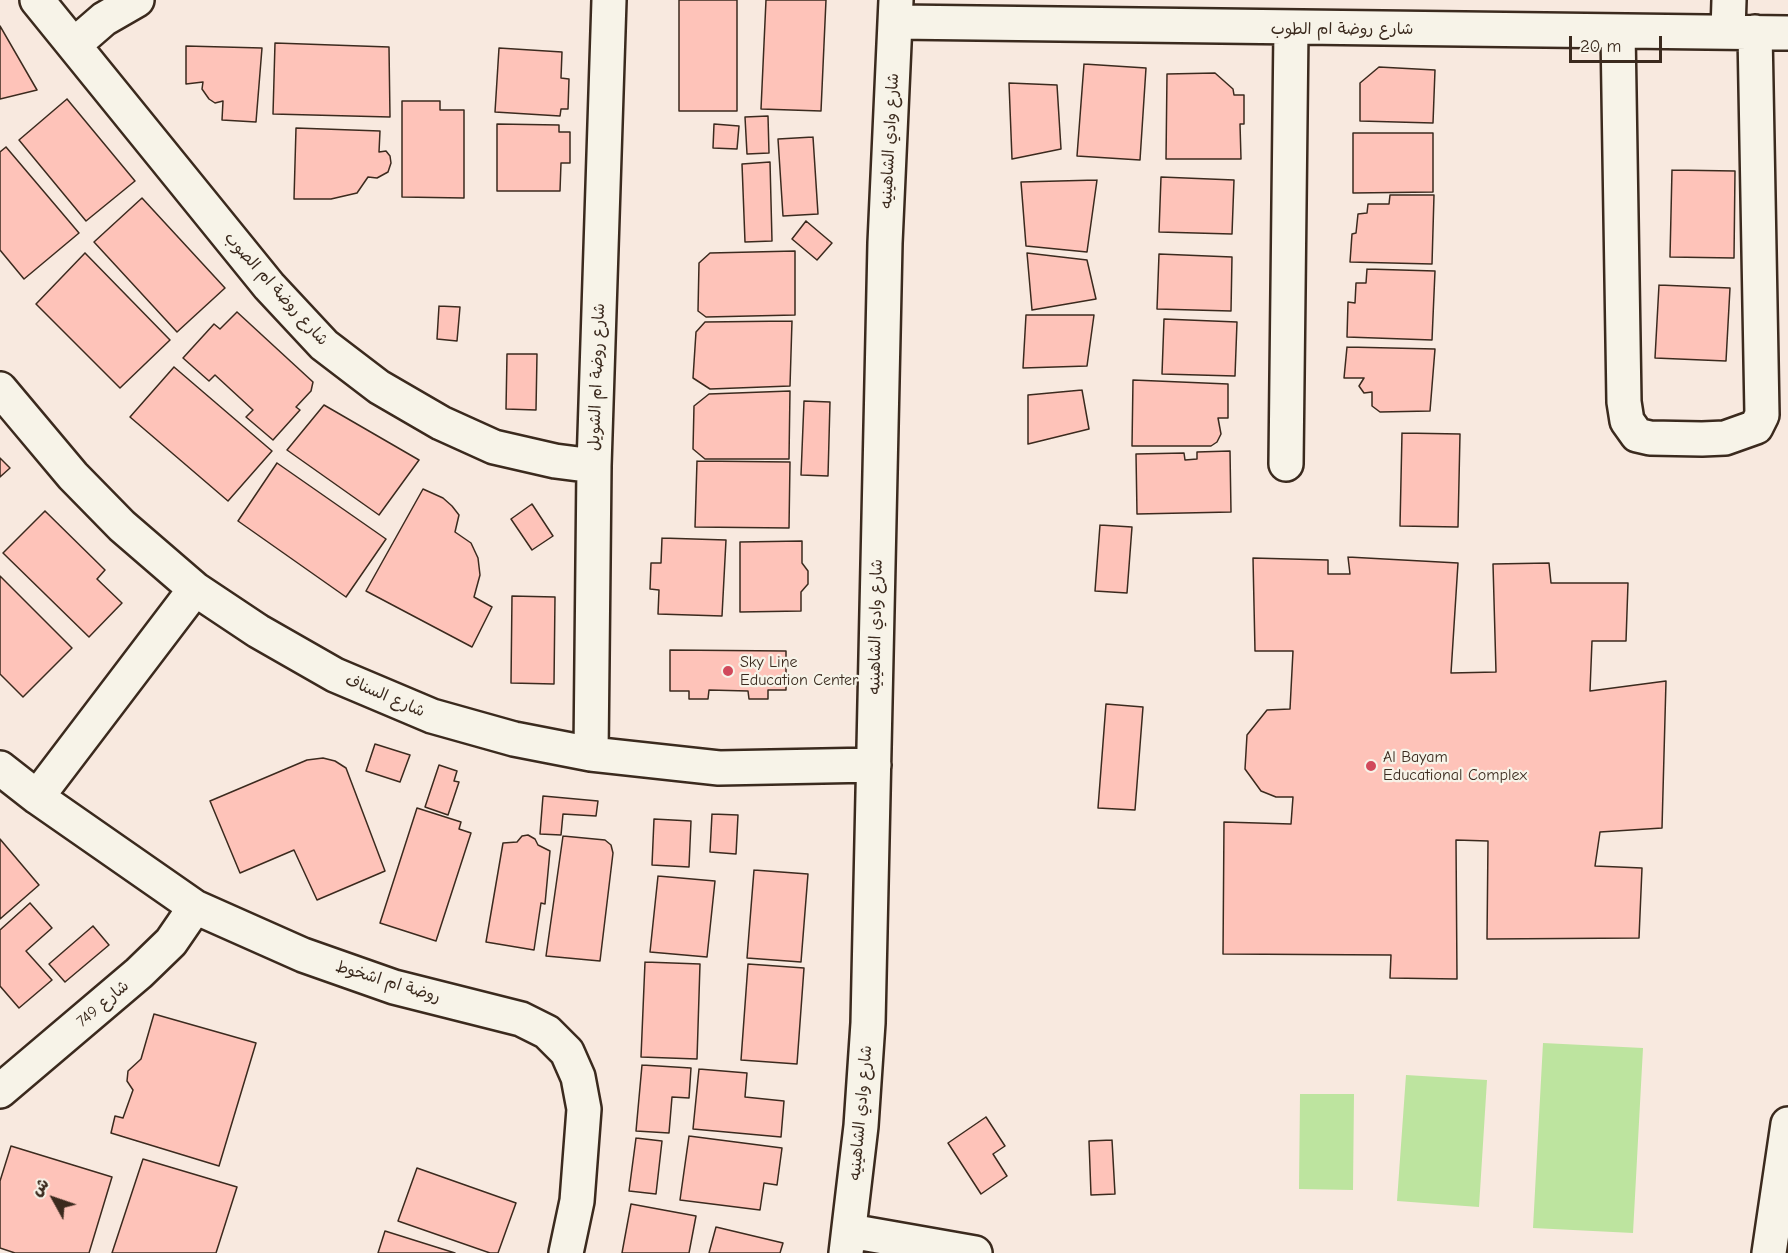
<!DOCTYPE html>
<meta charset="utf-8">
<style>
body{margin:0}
#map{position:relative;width:1788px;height:1253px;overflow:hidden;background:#f8e9df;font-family:"Comic Neue","Playpen Sans Arabic",sans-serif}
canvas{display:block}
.north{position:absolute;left:24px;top:1169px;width:60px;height:60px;-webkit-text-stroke:4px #f7f3e8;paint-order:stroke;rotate:310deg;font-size:16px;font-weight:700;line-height:24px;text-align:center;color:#3b2a1e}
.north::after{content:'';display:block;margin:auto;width:21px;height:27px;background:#3b2a1e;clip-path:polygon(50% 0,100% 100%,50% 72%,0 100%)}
.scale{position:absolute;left:1569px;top:36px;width:93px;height:27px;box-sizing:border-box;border:3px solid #3b2a1e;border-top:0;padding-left:8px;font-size:18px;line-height:21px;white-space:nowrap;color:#3b2a1e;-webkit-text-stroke:4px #f7f3e8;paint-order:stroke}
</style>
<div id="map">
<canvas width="1788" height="1253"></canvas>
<div class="north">ش</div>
<div class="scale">20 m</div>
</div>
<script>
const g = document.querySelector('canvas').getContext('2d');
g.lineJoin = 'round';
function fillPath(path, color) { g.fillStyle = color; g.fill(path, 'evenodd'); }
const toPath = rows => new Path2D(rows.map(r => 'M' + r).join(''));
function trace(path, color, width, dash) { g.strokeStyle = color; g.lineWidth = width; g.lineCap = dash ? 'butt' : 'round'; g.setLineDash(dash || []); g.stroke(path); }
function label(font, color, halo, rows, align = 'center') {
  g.font = font + ' "Comic Neue","Playpen Sans Arabic",sans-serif'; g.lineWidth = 4.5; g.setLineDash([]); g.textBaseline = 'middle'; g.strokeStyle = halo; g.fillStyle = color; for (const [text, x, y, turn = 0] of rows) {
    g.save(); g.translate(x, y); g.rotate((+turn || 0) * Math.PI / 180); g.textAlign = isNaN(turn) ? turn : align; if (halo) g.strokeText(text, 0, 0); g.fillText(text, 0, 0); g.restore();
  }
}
fillPath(toPath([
 [1543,1043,1643,1048,1633,1233,1533,1228],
 [1406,1075,1487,1080,1479,1207,1397,1201],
 [1300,1094,1354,1094,1353,1190,1299,1189]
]), '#bde49f');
const building = toPath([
 [679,0,737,0,737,111,679,111,679,0],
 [766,0,826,0,821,111,761,109,766,0],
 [0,26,37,90,0,99,0,26],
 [275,43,389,47,390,117,273,114,275,43],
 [186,46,262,48,256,122,222,120,223,101,215,103,209,99,202,89,203,82,186,84,186,46],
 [499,48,562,52,561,78,569,79,568,109,561,109,560,116,495,112,499,48],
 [1084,64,1146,68,1140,160,1077,156,1084,64],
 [1379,67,1435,70,1433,123,1360,121,1360,83,1379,67],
 [1215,73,1233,89,1234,95,1244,95,1244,124,1240,124,1241,159,1166,159,1167,74,1215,73],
 [1009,83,1057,85,1061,149,1012,159,1009,83],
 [67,99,135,181,86,221,19,140,67,99],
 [402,101,440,101,440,110,464,110,464,198,402,197,402,101],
 [768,116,769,153,747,154,745,117,768,116],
 [497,124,559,125,559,132,570,132,570,163,561,163,560,191,497,191,497,124],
 [714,124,739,126,737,149,713,148,714,124],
 [296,128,380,131,379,152,386,151,390,156,391,163,388,172,377,178,368,177,357,193,331,199,294,199,296,128],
 [1353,133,1433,133,1433,192,1353,193,1353,133],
 [813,137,818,214,783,216,778,139,813,137],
 [6,147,79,233,24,279,0,250,0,152,6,147],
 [770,162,772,241,745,242,742,164,770,162],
 [1672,170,1735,171,1734,258,1670,257,1672,170],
 [1161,177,1234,180,1232,234,1159,232,1161,177],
 [1097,180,1087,252,1026,246,1021,182,1097,180],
 [1390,195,1434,195,1432,264,1350,262,1352,234,1356,233,1358,214,1367,213,1368,204,1389,204,1390,195],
 [142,198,225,288,177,332,94,242,142,198],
 [806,221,832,243,817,260,792,239,806,221],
 [795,251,795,315,706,317,698,311,699,263,710,253,795,251],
 [85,253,170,340,120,388,36,304,85,253],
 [1027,253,1087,260,1096,299,1032,310,1027,253],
 [1159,254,1232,257,1231,311,1157,309,1159,254],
 [1367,269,1435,271,1432,340,1347,337,1348,302,1355,303,1356,283,1366,283,1367,269],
 [1659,285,1730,288,1726,361,1655,358,1659,285],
 [439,306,460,307,457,341,437,339,439,306],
 [237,312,313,382,311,391,296,407,300,410,273,440,246,417,253,410,215,375,209,381,183,358,214,324,220,329,237,312],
 [1026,315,1094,315,1087,366,1023,368,1026,315],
 [1164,319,1237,322,1235,376,1162,374,1164,319],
 [792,321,790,386,710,389,693,378,696,332,705,322,792,321],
 [1347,347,1435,349,1430,411,1380,412,1372,406,1372,392,1364,393,1359,386,1364,378,1344,378,1347,347],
 [507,354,537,354,536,410,506,409,507,354],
 [174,367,272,451,228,501,130,417,174,367],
 [1133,380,1228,384,1228,418,1218,418,1221,434,1217,442,1211,446,1132,446,1133,380],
 [1082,390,1089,429,1028,444,1028,395,1082,390],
 [790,391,789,459,705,459,693,449,694,406,709,394,790,391],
 [804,401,830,402,828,476,801,475,804,401],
 [324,405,419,460,379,515,287,450,324,405],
 [1402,433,1460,434,1458,527,1400,526,1402,433],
 [1230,451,1231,512,1137,514,1136,454,1184,453,1185,460,1197,459,1197,452,1230,451],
 [0,458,10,468,0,477,0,458],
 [697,461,790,462,789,528,695,527,697,461],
 [277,463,386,539,346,597,238,521,277,463],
 [423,489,443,498,452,506,459,515,455,532,471,543,478,558,480,575,474,597,492,607,472,647,366,591,423,489],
 [532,504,553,536,532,550,511,519,532,504],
 [45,511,105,570,97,579,122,603,89,637,3,553,45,511],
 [1100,525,1132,527,1127,593,1095,591,1100,525],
 [662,538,726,540,722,616,658,614,659,590,650,589,651,563,661,563,662,538],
 [802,541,802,563,808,571,808,584,801,592,801,611,740,612,740,542,802,541],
 [1348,557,1458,563,1451,673,1496,672,1493,564,1549,563,1551,583,1628,583,1626,641,1592,641,1590,691,1666,681,1662,828,1600,832,1595,866,1642,868,1639,938,1487,939,1488,841,1456,840,1457,979,1390,978,1391,955,1223,954,1224,822,1291,824,1293,797,1276,797,1261,791,1245,769,1247,735,1267,710,1290,709,1293,651,1255,651,1253,558,1328,560,1328,574,1350,574,1348,557],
 [0,576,72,648,23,697,0,674,0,576],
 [512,596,555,597,554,684,511,683,512,596],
 [670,650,786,651,786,690,768,690,768,699,749,699,748,691,709,690,708,699,689,699,689,691,670,691,670,650],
 [1106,704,1143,707,1135,810,1098,808,1106,704],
 [375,744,410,755,400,782,366,771,375,744],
 [323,758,335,761,346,768,385,871,317,900,294,850,240,873,210,801,307,760,323,758],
 [439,765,457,771,454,781,459,782,448,815,425,807,439,765],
 [543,796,598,801,596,816,563,814,561,835,540,834,543,796],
 [417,808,461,822,459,829,471,833,436,941,380,923,417,808],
 [712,814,738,815,736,854,710,852,712,814],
 [654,819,691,821,689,867,652,865,654,819],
 [528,835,535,839,538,845,550,851,545,904,541,903,534,950,486,942,503,843,517,842,522,836,528,835],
 [563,836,605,840,611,845,613,853,600,961,546,956,563,836],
 [0,839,39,885,0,919,0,839],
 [754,870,808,874,801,962,747,958,754,870],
 [658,876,715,881,707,957,650,952,658,876],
 [30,903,52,928,26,951,52,980,19,1008,0,986,0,930,30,903],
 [93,926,109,945,65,982,49,964,93,926],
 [645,962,700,964,697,1059,641,1057,645,962],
 [748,964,804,968,797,1064,741,1060,748,964],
 [154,1014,256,1043,219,1166,111,1133,115,1116,123,1118,133,1090,127,1081,128,1071,141,1059,154,1014],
 [642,1065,691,1068,689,1098,672,1097,669,1133,636,1131,642,1065],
 [699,1069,747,1073,745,1097,784,1101,781,1137,693,1129,699,1069],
 [986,1117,1005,1146,993,1154,1007,1176,981,1194,948,1143,986,1117],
 [689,1136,782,1148,777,1185,764,1183,760,1210,680,1200,689,1136],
 [636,1138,662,1141,656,1194,629,1191,636,1138],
 [1112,1140,1115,1194,1091,1195,1089,1141,1112,1140],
 [11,1146,112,1177,89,1253,15,1253,0,1248,0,1181,11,1146],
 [143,1159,237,1187,216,1253,112,1253,143,1159],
 [417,1168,516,1203,498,1253,490,1253,398,1221,417,1168],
 [631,1204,696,1216,689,1253,622,1253,631,1204],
 [716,1227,783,1243,780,1253,709,1253,716,1227],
 [385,1231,455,1253,378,1253,385,1231]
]);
fillPath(building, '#fec3b9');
trace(building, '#3b2a1e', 1.5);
const minor = toPath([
 [37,0,269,286,324,345,379,387,441,423,494,447,555,461,594,466],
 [897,22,1788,33],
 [1618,31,1624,402,1627,421,1637,435,1650,438,1702,439,1725,438,1756,427,1762,415,1755,32],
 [1728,31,1729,0],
 [74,45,104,19,137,0],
 [0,389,73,476,122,526,195,589,258,631,335,675,432,716,514,739,591,754,719,768,874,765],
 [1286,464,1291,29],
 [591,754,594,466,609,0],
 [0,768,37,797,195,907,303,955,394,987,521,1019,547,1032,567,1052,578,1077,584,1109,577,1201,566,1253],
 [37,797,195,589],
 [0,1091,139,973,171,942,195,907],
 [850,1231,975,1253],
 [846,1253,861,1126,868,1023,885,243,896,0],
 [1769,1253,1788,1124]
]);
trace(minor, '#3b2a1e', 38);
trace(minor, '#f7f3e8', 33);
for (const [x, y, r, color] of [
 [728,671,6,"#d1495b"],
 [1371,766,6,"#d1495b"]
]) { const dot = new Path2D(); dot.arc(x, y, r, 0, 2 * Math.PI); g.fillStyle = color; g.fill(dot); trace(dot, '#f7f3e8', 2); }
label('16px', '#3b2a1e', '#f7f3e8', [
 ["شارع روضة ام الطوب",1342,29],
 ["شارع وادي الشاهينيه",890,141,-87],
 ["شارع روضة ام الصوب",276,289,48],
 ["شارع روضة ام الشويل",597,377,-88],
 ["شارع وادي الشاهينيه",876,627,-89],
 ["شارع السناف",385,696,23],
 ["روضة ام اشخوط",388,982,17],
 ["شارع 749",103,1004,-40],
 ["شارع وادي الشاهينيه",861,1113,-85]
]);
label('16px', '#3b2a1e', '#f7f3e8', [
 ["Sky Line",740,662],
 ["Education Center",740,680],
 ["Al Bayam",1383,757],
 ["Educational Complex",1383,775]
], 'left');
</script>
